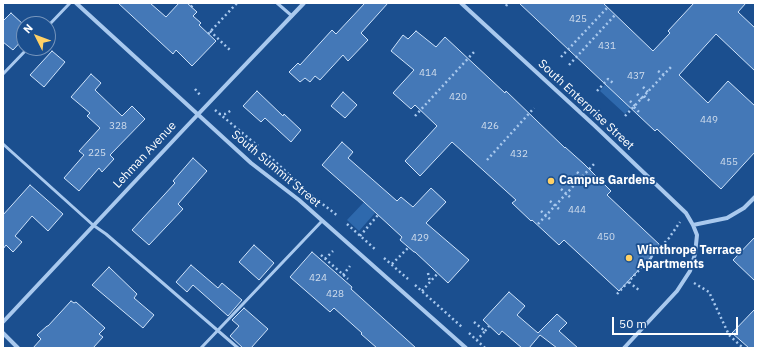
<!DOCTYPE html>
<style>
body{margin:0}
#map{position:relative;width:758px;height:351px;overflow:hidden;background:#1b4f8f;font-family:"IBM Plex Sans",sans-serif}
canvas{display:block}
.frame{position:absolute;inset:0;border:4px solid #fff;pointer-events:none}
.north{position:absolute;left:16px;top:16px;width:40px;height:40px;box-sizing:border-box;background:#1b4f8f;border:1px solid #7695bc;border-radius:50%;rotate:312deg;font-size:11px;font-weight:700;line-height:16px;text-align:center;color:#fff}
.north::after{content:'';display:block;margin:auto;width:14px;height:18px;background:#ffd166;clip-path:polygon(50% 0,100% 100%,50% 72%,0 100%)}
.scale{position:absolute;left:612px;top:317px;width:126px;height:18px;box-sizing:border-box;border:2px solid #fff;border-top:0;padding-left:5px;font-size:12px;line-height:14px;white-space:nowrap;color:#fff;-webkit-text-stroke:3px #1b4f8f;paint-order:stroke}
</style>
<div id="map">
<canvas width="758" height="351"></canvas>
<div class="frame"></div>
<div class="north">N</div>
<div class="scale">50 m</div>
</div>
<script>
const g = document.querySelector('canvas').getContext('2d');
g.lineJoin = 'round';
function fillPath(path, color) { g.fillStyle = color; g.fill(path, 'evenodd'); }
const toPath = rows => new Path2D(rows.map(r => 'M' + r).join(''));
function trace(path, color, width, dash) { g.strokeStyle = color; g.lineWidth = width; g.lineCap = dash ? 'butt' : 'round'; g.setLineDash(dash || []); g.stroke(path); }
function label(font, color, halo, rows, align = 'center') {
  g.font = font + ' "IBM Plex Sans",sans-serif'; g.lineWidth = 3.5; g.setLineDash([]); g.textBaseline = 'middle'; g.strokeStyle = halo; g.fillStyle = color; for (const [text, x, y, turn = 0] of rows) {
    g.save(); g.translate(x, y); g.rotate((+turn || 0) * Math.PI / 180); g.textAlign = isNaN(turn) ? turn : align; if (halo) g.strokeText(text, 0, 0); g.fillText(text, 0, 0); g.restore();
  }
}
fillPath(toPath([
 [607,82,632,106,625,114,600,91],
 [364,202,375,213,359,231,347,220]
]), '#2e69ad');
const building = toPath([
 [118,3,150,3,166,17,179,3,187,3,197,12,193,16,201,23,199,25,216,41,192,66,176,50,173,54,118,3],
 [365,3,388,3,361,33,368,40,348,61,343,55,320,80,315,76,310,82,305,78,300,82,289,72,298,63,300,65,332,30,336,34,365,3],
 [519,3,603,3,653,51,670,33,668,31,694,3,746,3,738,12,755,28,755,71,716,34,679,75,708,103,728,81,755,106,755,152,721,189,657,129,655,131,519,3],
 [11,13,24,25,24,38,13,50,3,42,3,21,11,13],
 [416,31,436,47,445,37,505,93,506,91,565,148,565,147,584,164,611,191,607,195,661,246,619,291,564,240,559,245,532,220,531,221,512,203,516,200,452,142,420,176,405,161,437,126,415,105,411,109,393,93,414,70,391,51,403,35,408,39,416,31],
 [52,51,65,62,44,87,30,75,52,51],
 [91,74,101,83,95,90,122,116,132,106,145,119,110,155,114,159,102,172,99,168,79,191,64,178,84,155,79,151,100,128,87,116,90,113,71,97,91,74],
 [257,91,283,116,284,114,301,130,291,142,265,118,261,122,243,106,257,91],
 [343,92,357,105,345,118,331,106,343,92],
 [342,142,353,152,348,158,397,201,401,197,413,207,431,188,446,202,426,223,469,260,448,283,415,252,414,252,400,240,402,237,364,202,322,165,342,142],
 [193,158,207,171,178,204,183,209,149,245,132,230,175,183,173,181,193,158],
 [30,185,63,214,48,231,32,216,15,236,22,242,13,252,6,245,3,249,3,215,30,185],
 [755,237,755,281,733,260,755,237],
 [254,245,274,263,259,280,239,262,254,245],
 [312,252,352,287,351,289,416,348,377,348,361,334,362,333,334,308,330,312,290,277,312,252],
 [191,265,218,288,222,283,242,300,228,316,193,285,187,292,176,282,191,265],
 [109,267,137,294,134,298,154,315,143,328,92,285,109,267],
 [509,292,525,306,517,315,538,333,557,314,567,323,559,331,578,348,557,348,540,335,529,348,522,348,502,331,499,335,483,320,509,292],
 [71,301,74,303,76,302,105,328,99,334,103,337,93,348,33,348,41,339,37,335,47,326,48,326,71,301],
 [244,308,268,329,251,348,243,348,230,336,239,326,232,320,244,308],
 [755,309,755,348,749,348,732,333,755,309]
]);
fillPath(building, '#4478b7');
trace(building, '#cfe3fa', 1);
trace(toPath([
 [506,6,508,3],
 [191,7,195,3],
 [210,31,231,51],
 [208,34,237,3],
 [561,57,607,8],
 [569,65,615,15],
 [658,71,664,75],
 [643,87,648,92],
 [195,89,200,95],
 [597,91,608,79,613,83],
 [637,94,642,99],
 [644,96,650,101],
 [630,101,635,106],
 [634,107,639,112],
 [215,110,258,146],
 [219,114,225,114,232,110],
 [415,116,474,52],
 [625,116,671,67],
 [269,156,303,187],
 [487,160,534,108],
 [577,172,587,182],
 [561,189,571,198],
 [311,195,338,216],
 [550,201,560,210],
 [541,211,551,220],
 [347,224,376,250],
 [538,224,594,164],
 [360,236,378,215],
 [321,255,348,279],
 [384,258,408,279],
 [650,258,661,269],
 [325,259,333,251],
 [392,264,409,247],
 [428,273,430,282],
 [343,275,350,266],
 [629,282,640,291],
 [694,283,709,292,729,335,743,348],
 [415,285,463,328],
 [422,291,438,273],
 [617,294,669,238,680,222],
 [474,322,485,331,477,340],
 [485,331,489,326],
 [469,333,485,348]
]), '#a9c9ee', 2.5, [2, 3]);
trace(toPath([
 [277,3,292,16],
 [48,26,70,3],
 [3,74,28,48],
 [3,144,93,225,106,234,238,348],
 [201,348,322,221]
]), '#a9c9ee', 3);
trace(toPath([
 [76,3,251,163,299,200,466,348],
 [461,3,595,126,686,213,693,225,697,235,695,254,690,271,677,291,624,348],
 [693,225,727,218,744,208,755,197],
 [3,322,186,127,304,3],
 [3,333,18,348]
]), '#a9c9ee', 4);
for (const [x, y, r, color] of [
 [551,181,4,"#ffd166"],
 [629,258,4,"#ffd166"]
]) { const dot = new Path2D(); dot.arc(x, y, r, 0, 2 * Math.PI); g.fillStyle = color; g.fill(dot); trace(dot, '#1b4f8f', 1.5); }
label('10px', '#d0dded', null, [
 ["425",578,19],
 ["431",607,46],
 ["414",428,73],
 ["437",636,76],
 ["420",458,97],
 ["449",709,120],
 ["328",118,126],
 ["426",490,126],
 ["225",97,153],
 ["432",519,154],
 ["455",729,162],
 ["444",577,210],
 ["450",606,237],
 ["429",420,238],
 ["424",318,278],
 ["428",335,294]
]);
label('12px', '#fff', '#1b4f8f', [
 ["South Enterprise Street",586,105,43],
 ["Lehman Avenue",145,155,-47],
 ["South Summit Street",276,169,40]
]);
label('bold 12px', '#fff', '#1b4f8f', [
 ["Campus Gardens",559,181],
 ["Winthrope Terrace",637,251],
 ["Apartments",637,265]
], 'left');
</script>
